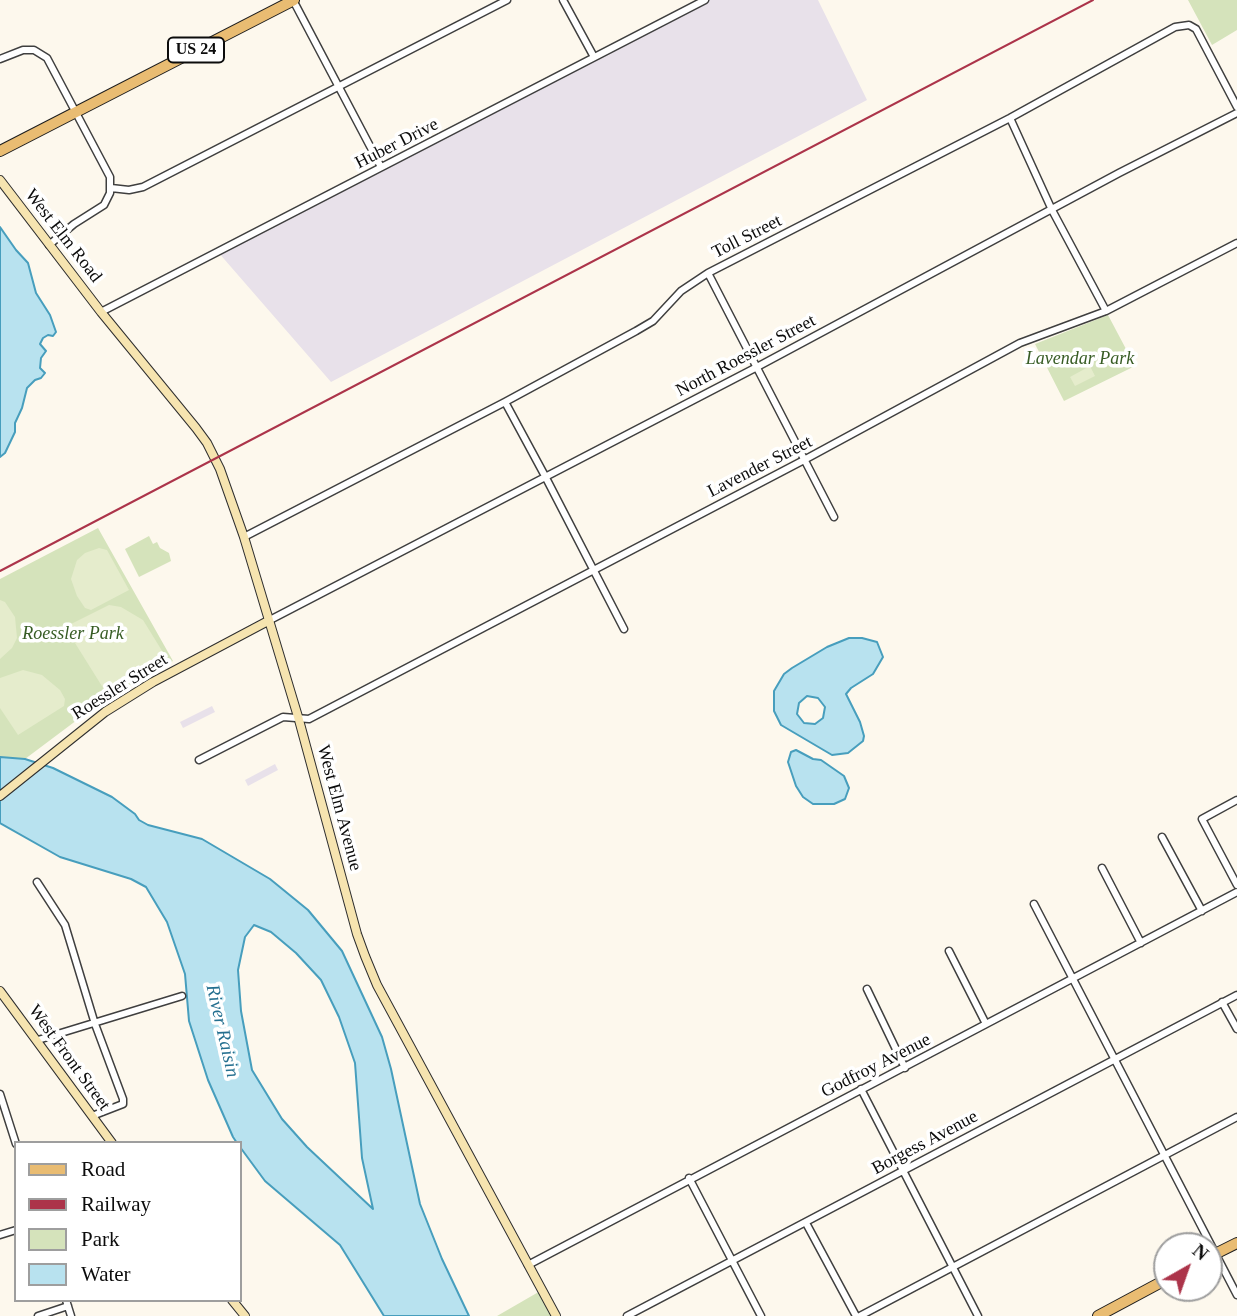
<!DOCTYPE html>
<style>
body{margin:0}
#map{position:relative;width:1237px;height:1316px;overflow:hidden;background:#fdf8ed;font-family:Georgia,serif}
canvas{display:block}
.legend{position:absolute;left:14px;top:1141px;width:228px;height:161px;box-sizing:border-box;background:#fff;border:2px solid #9e9e9e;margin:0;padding:9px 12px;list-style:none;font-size:21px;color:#0c0c0c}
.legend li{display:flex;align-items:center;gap:14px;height:35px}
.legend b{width:35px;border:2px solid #9e9e9e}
.north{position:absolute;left:1153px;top:1232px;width:70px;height:70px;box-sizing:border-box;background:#fff;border:2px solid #9e9e9e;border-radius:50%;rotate:40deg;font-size:19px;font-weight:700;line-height:28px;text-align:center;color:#0c0c0c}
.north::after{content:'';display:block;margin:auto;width:24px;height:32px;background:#ac344a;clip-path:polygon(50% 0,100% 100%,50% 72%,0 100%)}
</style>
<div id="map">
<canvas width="1237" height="1316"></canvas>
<ul class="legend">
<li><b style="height:9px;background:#e9bc72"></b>Road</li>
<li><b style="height:9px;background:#ac344a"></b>Railway</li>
<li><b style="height:19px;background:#d5e3bb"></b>Park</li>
<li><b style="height:19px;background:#b8e2ef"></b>Water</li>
</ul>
<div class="north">N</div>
</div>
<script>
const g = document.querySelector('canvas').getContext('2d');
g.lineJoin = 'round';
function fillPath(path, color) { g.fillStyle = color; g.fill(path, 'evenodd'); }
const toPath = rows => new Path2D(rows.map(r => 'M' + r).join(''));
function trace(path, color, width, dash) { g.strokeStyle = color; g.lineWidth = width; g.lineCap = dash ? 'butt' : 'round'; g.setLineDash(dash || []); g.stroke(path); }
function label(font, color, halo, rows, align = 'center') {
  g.font = font + ' Georgia,serif'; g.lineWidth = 7; g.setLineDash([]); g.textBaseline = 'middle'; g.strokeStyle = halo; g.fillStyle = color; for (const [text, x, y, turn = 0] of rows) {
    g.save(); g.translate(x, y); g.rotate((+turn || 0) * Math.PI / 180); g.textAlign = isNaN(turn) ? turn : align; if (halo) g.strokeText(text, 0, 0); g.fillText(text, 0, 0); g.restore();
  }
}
fillPath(toPath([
 [706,0,818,0,867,100,331,382,218,252],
 [212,706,215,712,183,728,180,722],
 [275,764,278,770,248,786,245,780]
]), '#e8e1ea');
fillPath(toPath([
 [1188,0,1237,0,1237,30,1212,45],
 [1108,315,1135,366,1064,401,1035,344],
 [98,528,173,661,101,702,25,759,0,757,0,579],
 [149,536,153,544,157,542,160,548,169,553,171,561,139,577,125,549],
 [542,1290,556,1316,497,1316]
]), '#d5e3bb');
fillPath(toPath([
 [1090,366,1095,376,1075,386,1070,377],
 [99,548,107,550,129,590,91,610,85,608,77,596,71,579,77,560,85,553],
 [0,600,5,602,15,617,17,638,12,648,0,659],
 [109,605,121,607,143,620,164,654,105,691,65,627],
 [23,670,42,675,60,690,65,699,64,706,18,735,0,708,0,678]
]), '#e5eccc');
const water = toPath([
 [0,227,16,250,28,263,36,293,50,315,56,332,53,336,48,335,43,338,40,344,46,351,41,358,40,368,45,373,41,378,35,380,27,388,22,408,15,423,15,432,5,453,0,457,0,227],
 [849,638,862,638,877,642,883,657,873,674,851,688,846,694,860,722,864,736,863,741,848,753,832,755,781,725,774,711,774,691,784,674,792,668,827,647,849,638],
 [807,696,818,698,825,707,823,718,815,724,804,723,797,714,799,703,807,696],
 [796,750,813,759,821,760,844,776,849,788,845,799,834,804,813,804,803,797,796,786,788,762,791,752,796,750],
 [0,757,25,759,53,768,112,797,135,814,139,820,148,825,202,839,270,879,308,910,342,951,382,1037,391,1069,420,1204,442,1259,469,1316,384,1316,340,1245,265,1181,240,1147,240,1143,237,1143,233,1137,208,1080,189,1021,185,974,167,922,146,887,131,879,60,857,0,823,0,757],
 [254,925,271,932,296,953,321,980,339,1017,355,1063,362,1158,373,1209,307,1147,282,1119,252,1070,241,1011,238,970,245,937,254,925]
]);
fillPath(water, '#b8e2ef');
trace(water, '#479ebd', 2);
const street = toPath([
 [293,0,381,167],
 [563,0,594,57],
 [0,59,23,50,34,50,47,58,110,177,110,193,104,205,74,224,49,245],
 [1010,118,1052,210,1106,311],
 [111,188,129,190,143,187,507,0],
 [708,273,834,517],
 [101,312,705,0],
 [505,402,545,476,624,629],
 [244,537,505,402,636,331,653,321,681,291,708,273,1010,118,1175,27,1189,25,1196,29,1237,107],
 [268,621,757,367,1119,173,1237,113],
 [199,760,283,717,309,719,804,460,1020,343,1106,311,1237,243],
 [1237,800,1202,819,1237,885],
 [1162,837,1202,911],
 [1102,868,1141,943],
 [37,882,65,925,95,1024,123,1099,123,1104,92,1116],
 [1034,904,1237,1295],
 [949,951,986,1024],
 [867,989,905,1068],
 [1222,1002,1237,1029],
 [38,1040,182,996],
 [861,1089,978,1316],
 [0,1094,16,1144],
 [689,1178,761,1316],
 [806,1223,856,1316],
 [0,1235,16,1230],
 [528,1265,1237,892],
 [66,1300,71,1316],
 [38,1316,68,1306],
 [627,1316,1237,995],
 [860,1316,1237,1117]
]);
const secondary = toPath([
 [0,180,101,312,196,428,207,443,220,469,244,537,299,720,357,934,365,956,377,985,556,1316],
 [0,796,105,712,153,682,268,621],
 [0,991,112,1143],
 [232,1300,245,1316]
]);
const primary = toPath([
 [0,151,294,0],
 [1209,1257,1237,1243],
 [1098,1316,1167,1279]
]);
trace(street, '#3f3f3f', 9);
trace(secondary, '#2e2e2e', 10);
trace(primary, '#1d1d1d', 12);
trace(street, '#fff', 6);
trace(secondary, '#f6e4b0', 8);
trace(primary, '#e9bc72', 10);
trace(toPath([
 [0,571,1093,0]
]), '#ac344a', 2);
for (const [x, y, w] of [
 [196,50,56]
]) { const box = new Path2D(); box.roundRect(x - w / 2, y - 12.5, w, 25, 5); g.fillStyle = '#fff'; g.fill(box); trace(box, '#0c0c0c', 2); }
label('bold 16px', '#0c0c0c', null, [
 ["US 24",196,50]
]);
label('18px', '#0c0c0c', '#fff', [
 ["Huber Drive",397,144,-27],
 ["West Elm Road",63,236,52],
 ["Toll Street",747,237,-27],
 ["North Roessler Street",746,356,-28],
 ["Lavender Street",760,467,-27],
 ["Roessler Street",120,687,-32],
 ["West Elm Avenue",339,808,75],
 ["West Front Street",69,1058,54],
 ["Godfroy Avenue",876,1066,-27],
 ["Borgess Avenue",925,1143,-28]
]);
label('italic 18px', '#375c24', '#fff', [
 ["Lavendar Park",1080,359],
 ["Roessler Park",73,634]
]);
label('italic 19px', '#246f8f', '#fff', [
 ["River Raisin",222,1031,77]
]);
</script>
